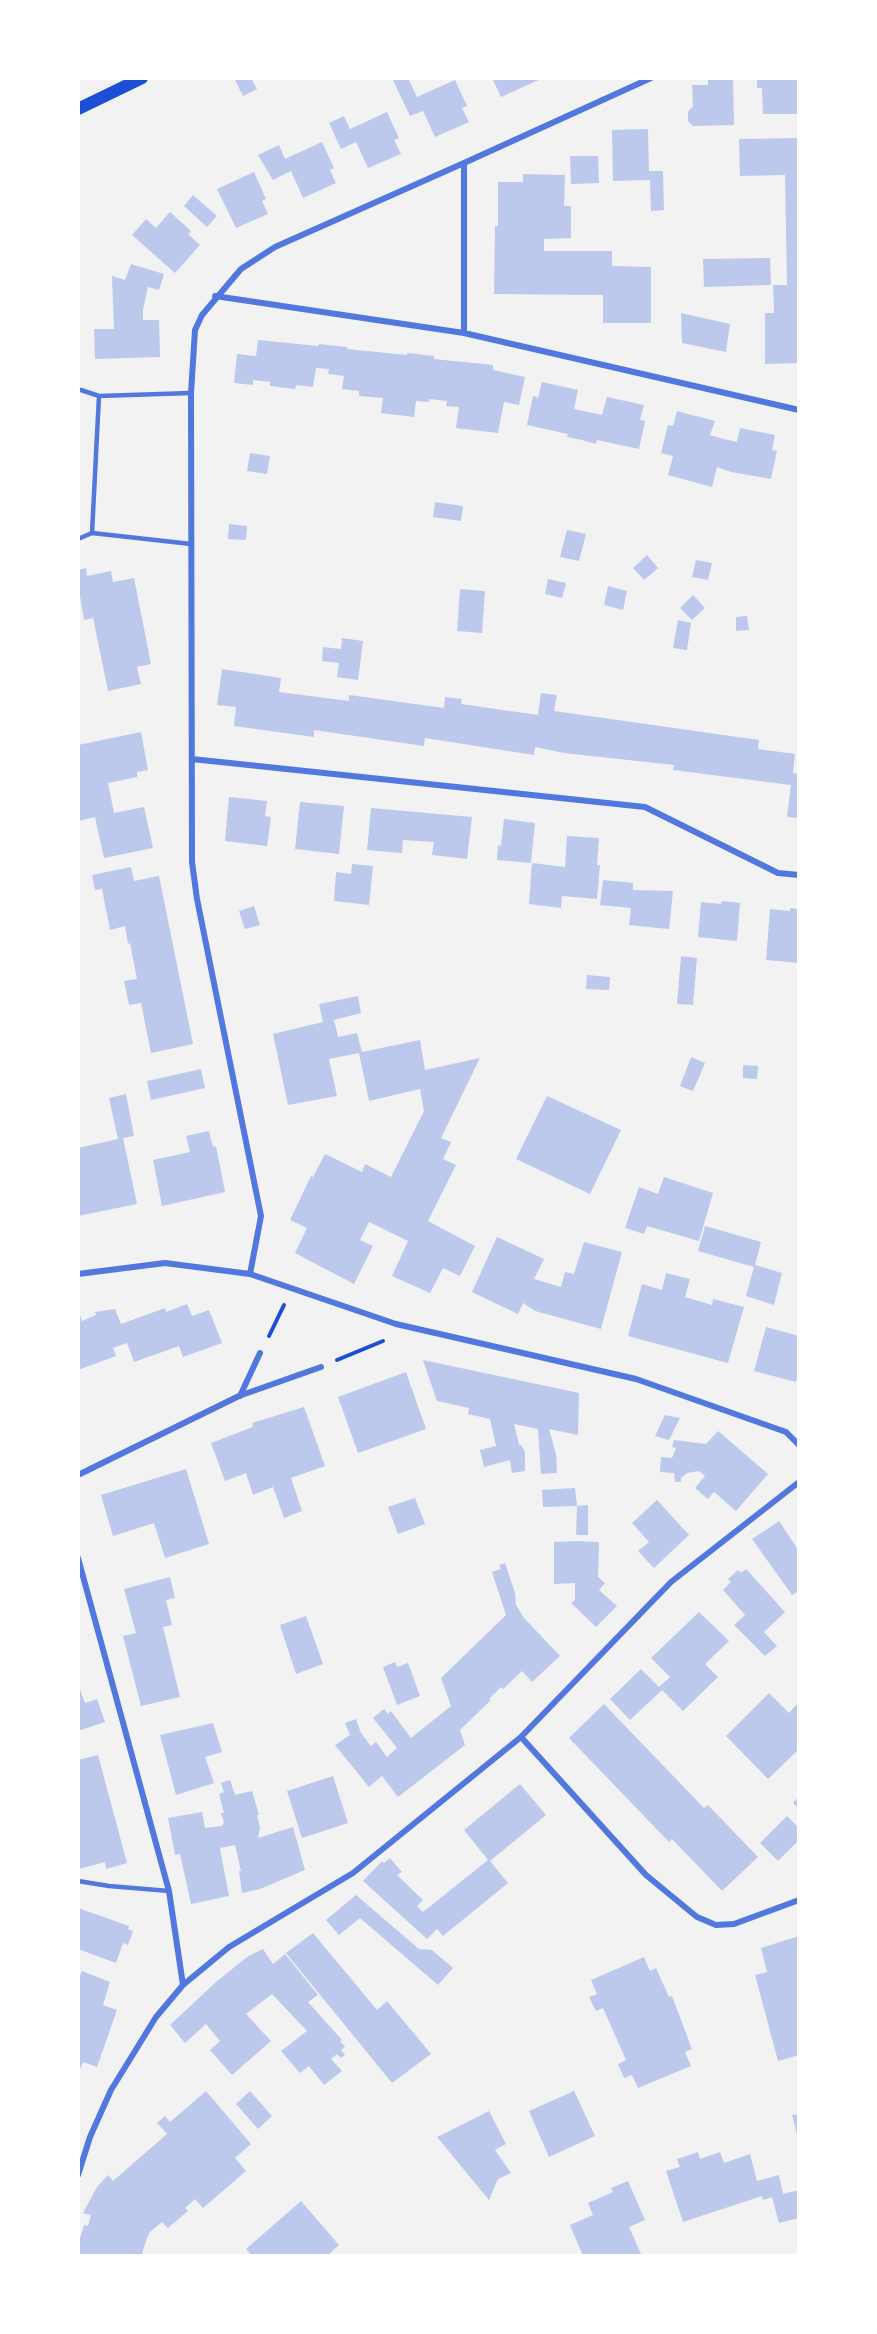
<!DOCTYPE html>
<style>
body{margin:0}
#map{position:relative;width:877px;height:2334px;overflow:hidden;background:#f2f2f2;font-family:Roboto,sans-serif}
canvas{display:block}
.frame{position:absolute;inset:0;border:80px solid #fff;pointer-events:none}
</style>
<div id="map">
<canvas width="877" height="2334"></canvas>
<div class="frame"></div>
</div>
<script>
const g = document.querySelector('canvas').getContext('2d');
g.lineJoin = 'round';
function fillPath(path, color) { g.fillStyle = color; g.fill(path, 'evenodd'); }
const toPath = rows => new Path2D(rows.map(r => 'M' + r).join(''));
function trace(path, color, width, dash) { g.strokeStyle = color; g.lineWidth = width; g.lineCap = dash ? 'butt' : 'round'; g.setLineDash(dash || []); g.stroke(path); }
fillPath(toPath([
 [234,78,251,78,257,89,243,96],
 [392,78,408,78,417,97,455,80,467,106,462,108,469,122,435,137,423,111,410,116],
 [492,78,543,78,501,97],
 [757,78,799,78,799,114,763,114,762,88,757,88],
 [733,79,734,125,693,126,688,121,688,112,693,106,692,85,708,85,708,80],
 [387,112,399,138,394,140,401,154,368,168,356,142,341,149,329,123,344,116,350,129],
 [648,129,649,171,663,171,664,210,651,211,650,180,613,181,612,130],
 [799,138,799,363,765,364,765,313,774,313,773,285,787,285,785,175,740,176,739,139],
 [322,142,334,168,330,170,336,183,303,198,291,171,273,180,258,155,279,145,285,159],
 [570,156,598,156,599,183,571,184],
 [254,172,266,199,262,201,268,214,236,228,217,189],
 [523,174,565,175,564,206,571,206,571,238,544,239,544,251,612,251,612,266,651,267,651,323,603,323,603,295,494,294,495,226,498,226,498,182,523,182],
 [193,195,217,216,207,227,184,206],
 [170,212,191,231,188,234,200,245,175,273,132,235,146,219,156,228],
 [770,258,771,285,704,287,703,259],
 [131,264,164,274,159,290,148,287,143,310,143,320,159,320,160,357,95,359,94,329,114,329,112,276,125,280],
 [681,313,730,324,726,352,682,343],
 [258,340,318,346,319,344,347,347,347,349,407,355,407,353,434,356,434,359,493,365,493,370,525,377,519,405,504,402,498,433,456,428,459,407,446,406,447,401,429,399,429,402,416,401,414,417,381,413,383,398,359,396,359,391,342,389,344,376,328,374,329,369,316,368,313,387,296,385,295,389,270,386,270,382,253,380,253,385,234,383,237,354,256,356],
 [542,382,578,390,574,409,602,415,607,397,644,405,640,420,645,421,639,449,597,440,596,444,582,440,567,437,568,434,527,425,533,396,538,398],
 [677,411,715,421,710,435,724,439,737,442,740,428,775,435,772,450,777,451,771,479,731,472,717,467,712,487,668,475,673,456,661,453,668,425,673,426],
 [250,453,270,456,267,474,247,471],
 [435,502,463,506,461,521,433,517],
 [229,524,247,526,246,540,228,539],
 [567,530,586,534,579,561,560,557],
 [647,555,658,568,644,580,633,568],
 [696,560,712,563,708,580,692,577],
 [86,568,87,576,111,571,113,582,134,578,151,664,137,667,141,684,108,691,93,618,84,620,80,596,78,597,78,570],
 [548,579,566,583,562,598,545,594],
 [608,586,627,591,623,610,604,605],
 [460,589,485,591,482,633,457,631],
 [693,595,705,608,692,620,680,608],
 [747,616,749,630,736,631,736,617],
 [678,620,691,623,687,650,673,648],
 [342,638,363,641,358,680,337,677,339,663,322,661,323,647,341,649],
 [222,669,281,678,279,692,349,701,349,695,444,708,445,697,462,699,461,704,538,715,541,693,557,695,554,711,759,740,758,749,795,754,793,773,799,774,799,818,787,817,791,785,673,770,674,765,564,753,535,747,534,755,425,738,424,746,314,730,314,737,234,726,236,707,217,705],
 [141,732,148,770,137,772,137,777,108,783,114,813,144,807,153,848,104,858,95,817,78,821,78,787,80,787,78,745],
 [229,797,267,801,265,816,271,817,267,846,225,841],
 [300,802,344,806,339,854,295,849],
 [371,808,472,817,467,859,432,855,434,842,403,840,402,853,367,850],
 [504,819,535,823,531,863,497,860,498,845,501,846],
 [567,836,599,838,597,865,600,865,597,899,562,896,561,908,529,904,532,863,565,867],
 [352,864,373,866,369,905,334,901,336,872,351,874],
 [131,867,134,881,159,876,193,1044,151,1053,141,1003,129,1005,124,981,137,979,130,943,128,944,125,926,110,930,102,889,95,890,92,875],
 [603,880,633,883,633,890,673,891,669,929,629,925,631,908,600,905],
 [722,901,740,903,737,941,698,937,701,902,721,904],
 [254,906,260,925,245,929,239,911],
 [790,908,799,909,799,963,766,960,770,909,790,911],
 [681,956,697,958,693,1005,677,1004],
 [587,975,610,977,609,990,586,989],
 [358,996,361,1013,334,1020,338,1037,357,1033,362,1052,420,1040,425,1070,480,1058,441,1138,451,1142,443,1159,456,1165,428,1221,475,1246,460,1276,443,1268,430,1293,392,1276,408,1241,369,1222,360,1240,373,1246,354,1284,295,1253,307,1228,290,1220,311,1176,313,1177,325,1154,362,1172,365,1164,391,1177,424,1111,420,1089,369,1101,359,1053,329,1059,337,1096,288,1105,273,1034,323,1022,319,1004],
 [691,1057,705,1063,693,1091,680,1086],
 [743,1065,758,1066,757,1079,743,1078],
 [201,1069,205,1088,151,1100,147,1081],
 [126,1094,134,1136,123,1138,137,1204,78,1216,78,1148,118,1139,109,1098],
 [547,1096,621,1130,590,1194,516,1159],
 [209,1131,213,1147,216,1146,225,1192,162,1206,153,1160,190,1152,186,1136],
 [664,1177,713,1193,699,1241,647,1226,644,1234,625,1228,639,1187,658,1194],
 [705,1226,761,1242,755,1265,782,1273,774,1305,746,1296,754,1267,698,1251],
 [497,1237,544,1259,534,1279,561,1287,565,1272,574,1274,584,1242,622,1252,601,1329,535,1311,523,1303,518,1314,472,1292],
 [666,1273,690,1279,685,1297,712,1305,713,1299,744,1307,728,1363,628,1336,642,1284,662,1290],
 [187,1304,192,1316,209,1310,222,1343,183,1357,179,1346,134,1362,127,1343,113,1348,116,1356,78,1370,78,1316,80,1315,82,1321,96,1315,95,1312,115,1309,121,1324,165,1308,166,1312],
 [766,1327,799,1336,799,1371,796,1382,754,1371],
 [423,1360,579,1393,578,1435,549,1429,556,1454,557,1473,541,1474,538,1429,514,1424,519,1445,521,1445,525,1452,525,1471,512,1473,510,1460,484,1467,480,1450,496,1446,490,1419,468,1414,469,1408,437,1401],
 [406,1372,426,1429,358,1453,338,1397],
 [304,1407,325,1466,291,1478,302,1511,284,1518,273,1487,253,1495,246,1473,225,1481,211,1443,253,1427,252,1423],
 [665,1415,680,1418,669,1440,655,1436],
 [718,1431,768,1474,736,1511,714,1492,708,1499,695,1488,705,1476,699,1471,687,1473,681,1478,681,1482,675,1482,674,1473,660,1472,661,1457,672,1458,676,1448,672,1447,674,1440,706,1444],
 [186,1469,209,1544,165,1558,154,1523,113,1536,101,1495],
 [575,1488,577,1506,543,1507,542,1490],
 [415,1498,425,1524,398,1534,388,1507],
 [657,1500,689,1535,654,1568,638,1551,649,1542,632,1523],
 [588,1505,588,1535,576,1535,577,1506],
 [779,1521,799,1551,799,1591,792,1595,752,1539],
 [577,1541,599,1542,598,1577,605,1583,599,1590,617,1606,596,1627,571,1603,575,1600,575,1583,554,1584,554,1542],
 [505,1563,515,1593,516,1605,524,1618,560,1656,532,1682,522,1671,503,1689,501,1687,489,1699,491,1700,460,1730,465,1745,398,1797,382,1776,369,1787,335,1745,350,1735,345,1723,356,1719,361,1733,371,1746,376,1742,387,1757,397,1748,373,1718,384,1709,388,1714,391,1711,411,1738,451,1706,441,1678,506,1615,492,1572,501,1569,499,1565],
 [746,1569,785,1612,764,1632,777,1646,765,1656,734,1625,745,1615,723,1590,731,1582,728,1579,738,1570,741,1573],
 [170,1577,175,1598,166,1600,172,1625,163,1627,180,1697,141,1706,123,1636,136,1633,124,1589],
 [699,1612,729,1641,705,1664,718,1677,683,1711,662,1690,630,1720,610,1699,641,1669,659,1687,670,1677,651,1658],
 [306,1616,323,1664,296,1674,280,1625],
 [395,1662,397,1667,408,1663,420,1696,397,1705,383,1667],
 [78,1684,85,1703,97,1699,105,1722,78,1731],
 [769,1693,789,1713,799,1702,799,1749,768,1779,726,1736],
 [604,1704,704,1808,708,1805,758,1857,722,1891,672,1839,669,1842,569,1738],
 [213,1723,222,1752,205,1757,214,1783,176,1795,160,1735],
 [98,1755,127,1863,106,1869,105,1862,79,1869,78,1760],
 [333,1776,348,1823,302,1838,287,1791],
 [230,1780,235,1795,252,1791,259,1815,257,1815,260,1827,258,1838,293,1827,305,1870,260,1889,242,1893,239,1871,241,1871,235,1845,220,1848,229,1896,191,1904,180,1854,175,1855,168,1818,202,1812,205,1828,222,1826,224,1822,221,1813,224,1813,219,1794,224,1792,221,1783],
 [520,1784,546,1815,490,1861,508,1883,443,1936,437,1929,427,1939,363,1881,382,1861,384,1863,390,1858,402,1872,397,1875,423,1900,417,1906,423,1912,488,1860,464,1830],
 [799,1796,799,1809,793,1803],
 [787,1816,799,1828,799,1840,778,1861,760,1843],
 [356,1895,419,1949,432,1950,453,1968,438,1985,360,1918,339,1935,326,1920],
 [78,1908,129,1926,128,1929,133,1931,128,1945,123,1943,116,1963,78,1949],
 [313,1933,377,2010,387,2001,431,2054,392,2083,286,1953],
 [799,1936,799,2055,778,2061,755,1975,767,1972,761,1948],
 [263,1949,273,1964,285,1954,318,1995,308,2002,342,2040,340,2041,345,2047,341,2050,345,2055,341,2058,337,2054,331,2059,342,2071,324,2085,309,2066,300,2073,281,2051,307,2031,272,1994,246,2014,271,2041,232,2075,210,2050,220,2041,206,2024,185,2043,170,2025,216,1982,247,1957],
 [644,1957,650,1971,656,1968,669,1997,672,1996,692,2049,685,2052,691,2066,638,2088,632,2075,624,2078,618,2064,626,2060,603,2008,596,2011,589,1997,597,1994,591,1980],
 [82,1971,110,1982,103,2005,117,2010,97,2067,83,2062,78,2074,78,1981],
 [206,2091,251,2144,235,2158,246,2171,203,2208,195,2199,185,2208,188,2211,168,2228,162,2222,149,2233,141,2256,78,2256,78,2245,84,2225,88,2226,91,2215,83,2213,97,2187,108,2175,113,2181,167,2134,157,2123,165,2116,170,2122],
 [250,2091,272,2116,258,2129,236,2104],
 [574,2091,595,2136,549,2157,529,2111],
 [489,2111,506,2144,495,2150,511,2173,498,2179,489,2200,437,2137],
 [799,2114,799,2138,798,2138,792,2115],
 [698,2152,700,2159,720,2152,724,2163,750,2154,757,2181,779,2175,783,2194,799,2190,799,2218,779,2223,772,2197,763,2200,762,2196,683,2222,666,2171,680,2167,677,2159],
 [628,2181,645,2220,629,2227,642,2256,583,2256,570,2225,593,2215,588,2203,613,2192,611,2188],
 [301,2201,339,2245,327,2256,252,2256,246,2249]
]), '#bdc9ec');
trace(toPath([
 [269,1336,284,1305],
 [337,1360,383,1341]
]), '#1d4ed8', 4);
trace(toPath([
 [81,390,99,396,191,393],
 [92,533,99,396],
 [78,539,92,533,191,544],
 [78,1881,109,1886,169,1891]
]), '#5277de', 4.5);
trace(toPath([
 [215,296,464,333,799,410],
 [464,333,464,163],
 [192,759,645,807,778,873,799,875],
 [78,1274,165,1263,250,1274,396,1324,636,1379,786,1432,799,1445],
 [250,1274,261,1216,197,899,192,862,191,393,195,330,202,315,241,269,275,247,464,163,651,78],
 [240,1396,260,1353],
 [78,1475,239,1396,321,1367],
 [78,1558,169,1891,183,1985],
 [521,1737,646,1875,697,1917,716,1925,734,1924,799,1900],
 [78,2175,90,2137,111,2090,156,2017,183,1985,229,1947,353,1873,521,1737,671,1582,799,1482]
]), '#5277de', 6);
trace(toPath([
 [78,109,142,78]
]), '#1d4ed8', 12);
</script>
